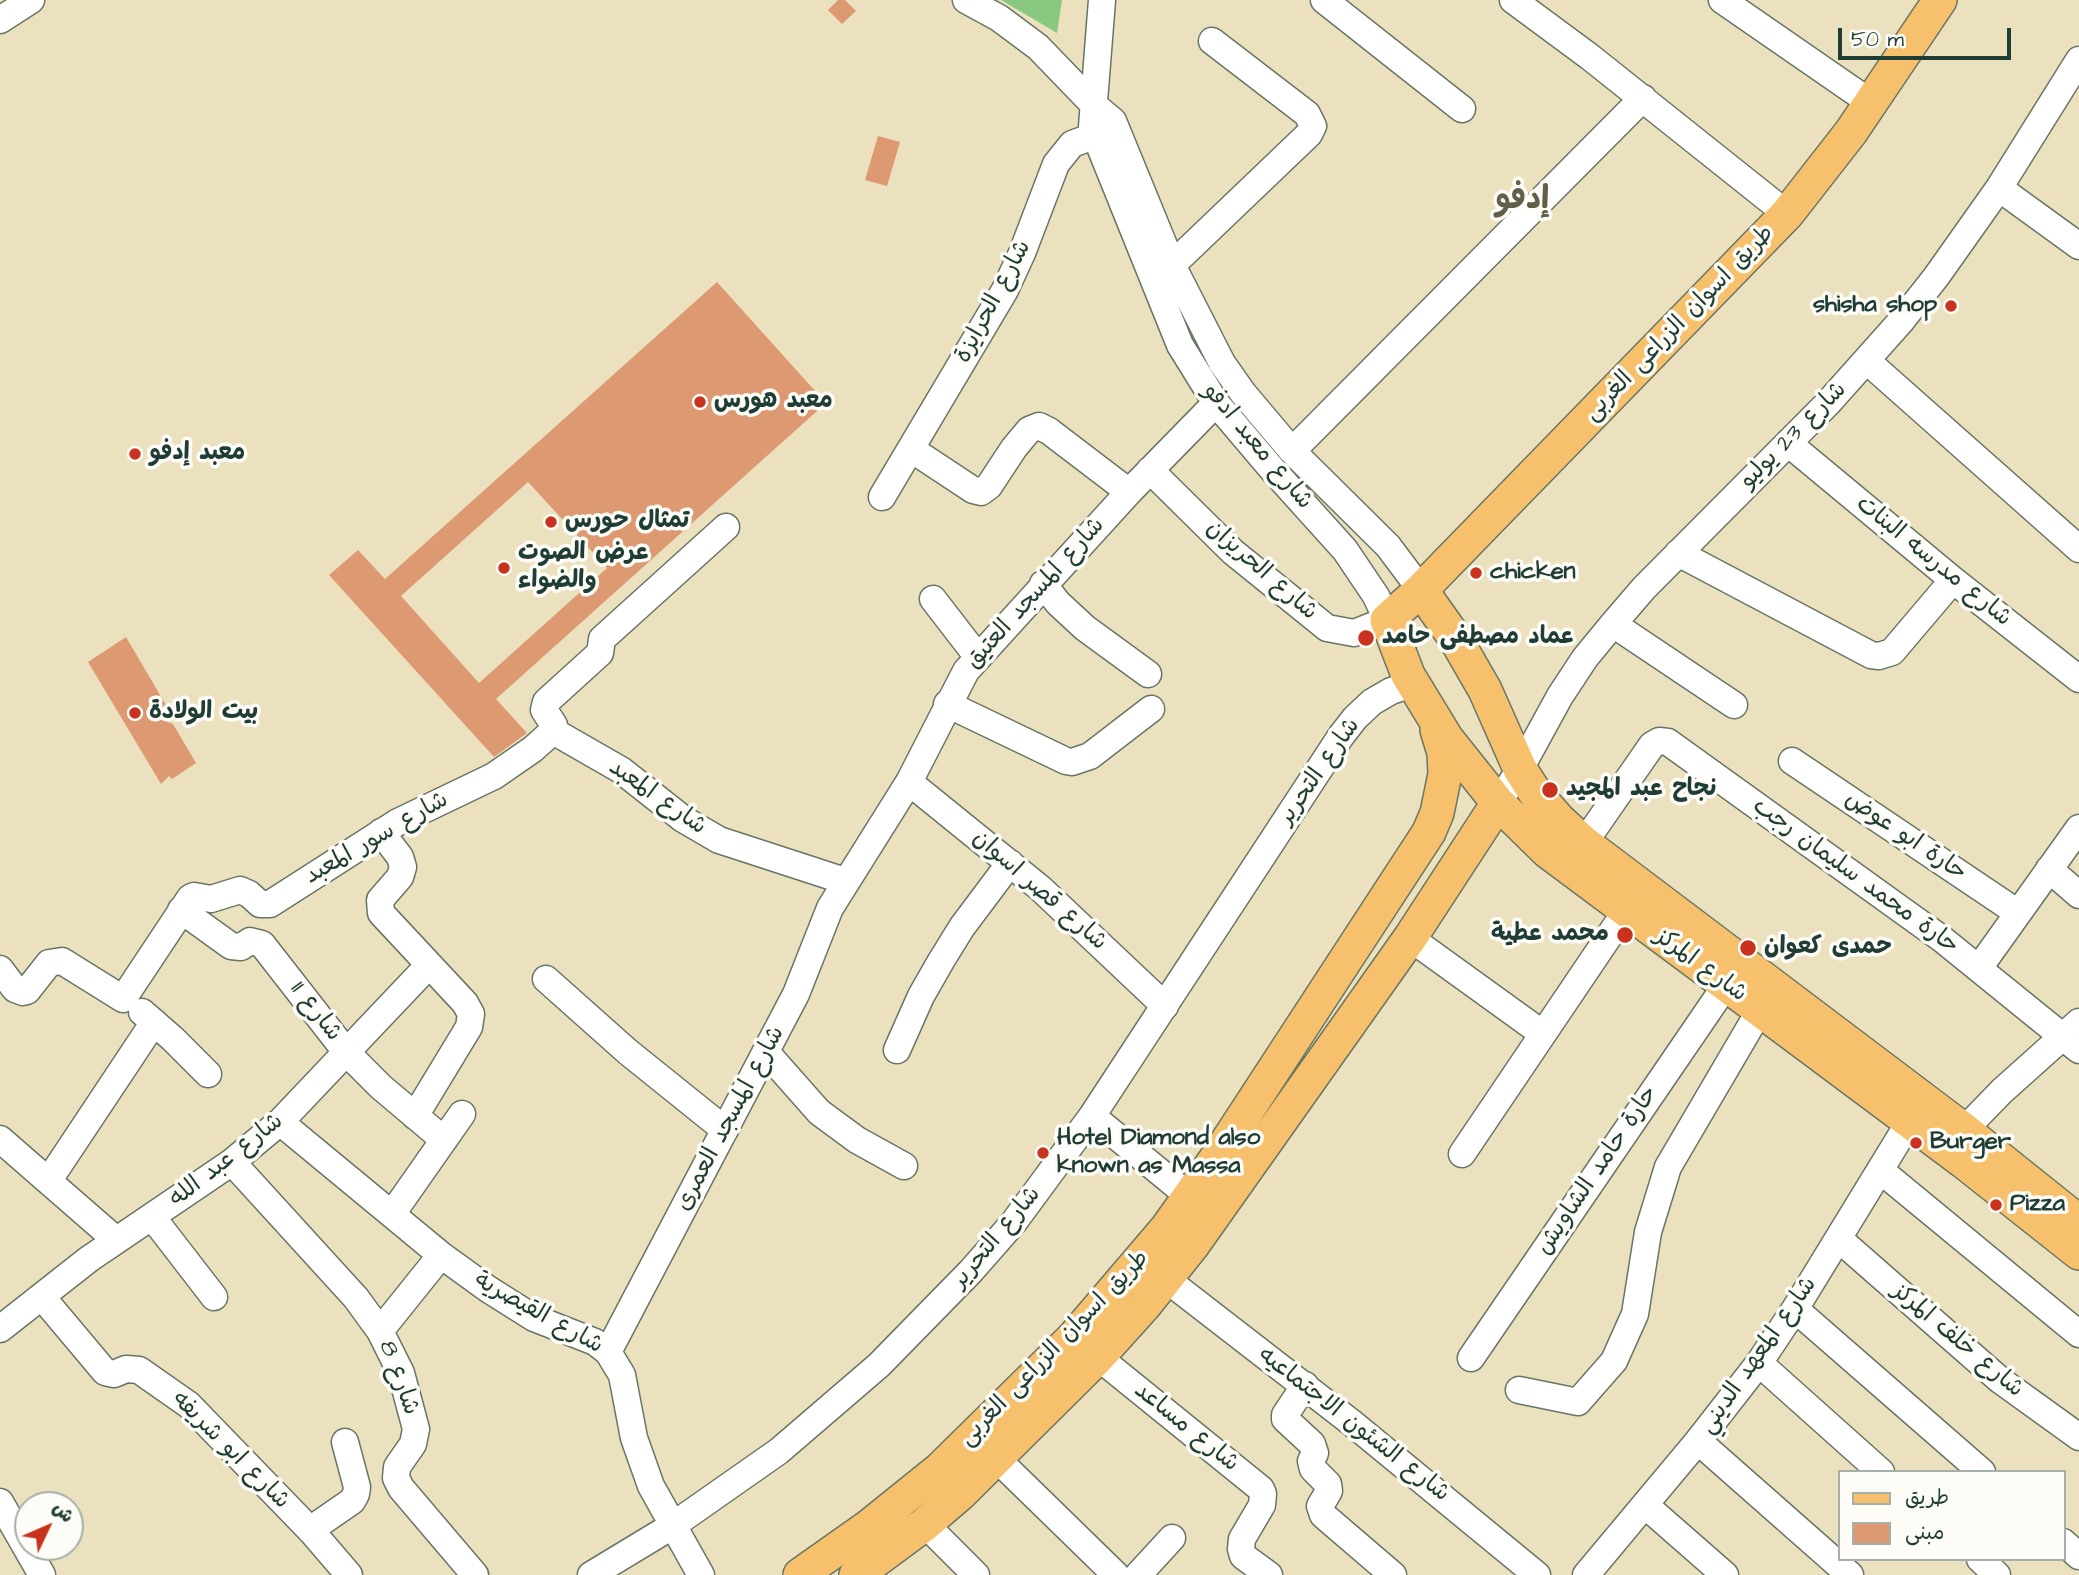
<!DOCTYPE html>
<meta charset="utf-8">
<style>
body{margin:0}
#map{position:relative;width:2079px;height:1575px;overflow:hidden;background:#ece1be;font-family:"Architects Daughter","Playpen Sans Arabic",sans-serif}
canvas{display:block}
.legend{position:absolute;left:1838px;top:1470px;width:228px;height:91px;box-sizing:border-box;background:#fdfcf7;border:2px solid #a4b0a9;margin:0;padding:9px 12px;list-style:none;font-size:21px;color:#1f3d34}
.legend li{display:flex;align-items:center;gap:14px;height:35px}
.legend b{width:35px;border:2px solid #a4b0a9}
.north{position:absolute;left:14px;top:1491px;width:70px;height:70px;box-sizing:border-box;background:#fdfcf7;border:2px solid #a4b0a9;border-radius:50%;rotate:46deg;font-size:19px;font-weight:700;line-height:28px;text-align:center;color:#1f3d34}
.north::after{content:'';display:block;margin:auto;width:24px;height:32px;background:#c8321e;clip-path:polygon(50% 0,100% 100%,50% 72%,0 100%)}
.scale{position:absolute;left:1838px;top:28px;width:173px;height:32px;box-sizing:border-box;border:4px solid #1f3d34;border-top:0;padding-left:9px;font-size:21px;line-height:24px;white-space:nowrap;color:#1f3d34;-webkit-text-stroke:5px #fdfcf7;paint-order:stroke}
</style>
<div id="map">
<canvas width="2079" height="1575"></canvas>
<ul class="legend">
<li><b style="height:9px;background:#f7c06c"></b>طريق</li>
<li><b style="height:19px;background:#dd9a72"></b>مبنى</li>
</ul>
<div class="north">ش</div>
<div class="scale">50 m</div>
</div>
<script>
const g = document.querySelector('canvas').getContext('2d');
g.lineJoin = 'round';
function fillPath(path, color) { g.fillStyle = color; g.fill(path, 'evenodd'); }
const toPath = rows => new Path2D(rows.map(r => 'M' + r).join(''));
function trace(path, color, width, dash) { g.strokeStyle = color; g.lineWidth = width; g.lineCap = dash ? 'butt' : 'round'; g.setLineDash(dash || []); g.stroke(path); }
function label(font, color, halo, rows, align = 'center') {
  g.font = font + ' "Architects Daughter","Playpen Sans Arabic",sans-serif'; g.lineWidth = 7; g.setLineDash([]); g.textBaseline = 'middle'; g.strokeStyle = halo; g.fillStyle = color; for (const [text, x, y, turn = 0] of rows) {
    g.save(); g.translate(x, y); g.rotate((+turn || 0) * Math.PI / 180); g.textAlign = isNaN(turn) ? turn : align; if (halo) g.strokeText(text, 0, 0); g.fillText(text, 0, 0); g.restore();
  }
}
fillPath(toPath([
 [1001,0,1062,0,1057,33]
]), '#88c880');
fillPath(toPath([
 [838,0,845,0,856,11,842,24,828,10],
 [878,136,900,142,887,186,865,180],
 [717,282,826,403,496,699,527,733,494,757,329,575,358,550,385,579],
 [528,482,607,568,479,683,401,596],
 [126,637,166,705,152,715,173,724,196,763,172,779,169,776,161,784,88,662]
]), '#dd9a72');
const minor = toPath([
 [966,0,999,18,1038,47,1094,105,1113,121,1172,265,1222,363,1243,393,1292,451,1388,546,1421,590],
 [1102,0,1092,127,1180,345,1216,403,1272,469,1345,550,1376,596,1387,620,1354,633,1327,628,1233,552,1150,470],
 [1324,0,1462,109],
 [1513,0,1590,57,1787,214],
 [1722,0,1871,103],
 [0,20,31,0],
 [1999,188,2079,246],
 [1172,265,1309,134,1313,126,1307,114,1212,41],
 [1867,361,2079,549],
 [1788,443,1953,580,2079,679],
 [911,449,973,490,981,492,989,486,1014,448,1029,430,1039,426,1049,431,1129,492],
 [1292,451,1643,98],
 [882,497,1005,290,1022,253,1056,164,1072,144,1110,130],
 [1678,553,1871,655,1879,656,1892,652,1953,580],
 [1043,584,1058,603,1085,628,1148,674],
 [933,599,977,656],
 [1613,624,1734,705],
 [947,704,1066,761,1072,762,1090,756,1151,709],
 [553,731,621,770,683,819,719,840,845,881],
 [1792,761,2018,913],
 [909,782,1040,888,1165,1006],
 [1498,803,1520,769,1560,696,1585,658,1613,624,1644,588,1828,403,1902,320,1936,277,1999,188,2079,60],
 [381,832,400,857,403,867,400,877,380,900,381,913,465,1003,471,1014,469,1027,415,1116],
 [1584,843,1652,745,1659,741,1668,742,1942,939,2079,1050],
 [2049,869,2079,895],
 [181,910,231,946,241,947,250,941,262,944,347,1053,381,1087,444,1140],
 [1410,938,1543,1034],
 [1979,968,2079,828],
 [0,969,15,989,23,992,27,991,49,963,62,961,123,999,190,898,194,896,211,899,240,890,249,894,260,904,270,904,398,822,494,776,533,749,553,731,554,725,544,710,546,702,600,653,602,639,726,527],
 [546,979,628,1052,725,1130],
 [142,1012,173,1039,208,1074],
 [897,1050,921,996,941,961,962,927,1010,863],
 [766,1052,819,1112,857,1140,904,1166],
 [1092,1116,1190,1197],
 [280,1122,441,1255,488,1289,534,1318,595,1342,608,1352,622,1375,634,1438,651,1486,701,1575],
 [1964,1130,2002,1091,2079,1022],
 [0,1139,116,1240],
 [1462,1154,1626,911],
 [232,1162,356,1298,380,1331,401,1373,416,1429,413,1444,397,1467,396,1478,401,1488,475,1575],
 [1880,1170,2079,1334],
 [49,1180,154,1022],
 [392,1214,462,1114],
 [153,1218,214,1297],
 [1839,1239,2000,1380,2079,1437],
 [1166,1279,1352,1423,1537,1575],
 [42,1297,105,1372,114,1374,126,1369,139,1370,189,1405,313,1533,349,1575],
 [1795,1309,1982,1472],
 [0,1329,89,1259,232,1162,280,1122,429,965],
 [380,1331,441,1255],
 [608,1352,796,994,830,908,909,782,966,671,1129,492,1216,403],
 [1098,1357,1261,1489,1263,1494,1262,1505,1242,1539,1241,1549,1243,1556,1269,1575],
 [1471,1358,1726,985],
 [1759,1363,1881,1472],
 [1305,1385,1285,1415,1285,1419,1312,1444,1315,1453,1311,1461,1313,1469,1328,1484,1329,1491,1320,1506,1323,1515,1393,1575],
 [1519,1390,1578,1402,1614,1361,1635,1314,1648,1232,1668,1167,1760,1010],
 [1698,1441,1850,1575],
 [997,1459,1116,1575],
 [0,1502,42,1575],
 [1645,1505,1725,1575],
 [925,1524,976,1575],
 [310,1530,352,1501,356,1494,357,1487,345,1442],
 [2063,1542,2079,1556],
 [1980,1559,1997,1575],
 [591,1575,672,1526,779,1451,879,1365,971,1271,1014,1222,1092,1116,1341,736,1355,718,1372,702,1391,691,1412,684],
 [1138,1575,1172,1538],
 [1586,1575,1698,1441,1759,1363,1795,1309,1910,1121]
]);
const major = toPath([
 [1940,0,1851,132,1787,214,1421,590,1387,620,1408,675,1447,739,1498,803,1547,851,1964,1162,2079,1253],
 [1421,590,1455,638,1485,690,1520,769,1536,794,1558,819,1584,843,1964,1130,2079,1222],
 [800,1575,868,1527,940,1469,1074,1337,1167,1228,1215,1160,1429,832,1437,813,1445,774,1444,753,1437,730],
 [856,1575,925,1524,961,1493,1098,1357,1144,1306,1192,1246,1410,938,1498,803]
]);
trace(minor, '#677664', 29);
trace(major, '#677664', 36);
trace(minor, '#fff', 26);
trace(major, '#f7c06c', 33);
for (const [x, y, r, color] of [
 [1951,306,7,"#c8321e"],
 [700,402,7,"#c8321e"],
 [135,454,7,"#c8321e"],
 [551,522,7,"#c8321e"],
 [504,568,7,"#c8321e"],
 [1476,573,7,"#c8321e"],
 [1366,638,9,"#c8321e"],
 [135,713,7,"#c8321e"],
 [1550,790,9,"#c8321e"],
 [1625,935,9,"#c8321e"],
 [1748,948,9,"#c8321e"],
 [1916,1143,7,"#c8321e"],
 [1043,1153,7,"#c8321e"],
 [1996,1205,7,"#c8321e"]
]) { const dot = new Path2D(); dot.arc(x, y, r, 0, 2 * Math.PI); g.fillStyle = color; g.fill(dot); trace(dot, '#fdfcf7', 2.5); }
label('24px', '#1f3d34', '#fdfcf7', [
 ["شارع الحرايزة",994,302,-62],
 ["طريق اسوان الزراعى الغربى",1680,324,-46],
 ["شارع 23 يوليو",1794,436,-45],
 ["شارع معبد ادفو",1257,447,50],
 ["شارع مدرسه البنات",1933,562,39],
 ["شارع الحريزان",1261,571,41],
 ["شارع المسجد العتيق",1036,594,-48],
 ["شارع التحرير",1320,772,-55],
 ["شارع المعبد",657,798,35],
 ["حارة ابو عوض",1905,837,34],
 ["شارع سور المعبد",377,839,-30],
 ["حارة محمد سليمان رجب",1855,877,36],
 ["شارع قصر اسوان",1039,891,41],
 ["شارع المركز",1700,966,36],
 ["شارع 11",315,1012,52],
 ["شارع المسجد العمرى",731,1119,-62],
 ["شارع عبد الله",227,1161,-38],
 ["حارة حامد الشاويش",1598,1171,-56],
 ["شارع التحرير",997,1238,-50],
 ["شارع القيصرية",538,1314,29],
 ["شارع خلف المركز",1957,1341,40],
 ["طريق اسوان الزراعى الغربى",1055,1349,-46],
 ["شارع المعهد الديني",1759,1356,-55],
 ["شارع 8",398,1378,70],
 ["شارع الشئون الاجتماعيه",1353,1425,38],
 ["شارع مساعد",1186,1428,39],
 ["شارع ابو شريفه",230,1451,45]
]);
label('bold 24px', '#1f3d34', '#fdfcf7', [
 ["shisha shop",1937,306,"right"],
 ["معبد هورس",714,402],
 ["معبد إدفو",149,454],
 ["تمثال حورس",565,522],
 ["عرض الصوت",518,554],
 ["والضواء",518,582],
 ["chicken",1490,573],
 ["عماد مصطفى حامد",1382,638],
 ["بيت الولادة",149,713],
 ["نجاح عبد المجيد",1566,790],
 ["محمد عطية",1609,935,"right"],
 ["حمدى كعوان",1764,948],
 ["Hotel Diamond also",1057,1139],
 ["known as Massa",1057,1167],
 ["Burger",1930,1143],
 ["Pizza",2010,1205]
], 'left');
label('bold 32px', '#625e4a', '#fdfcf7', [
 ["إدفو",1522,201]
]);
</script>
